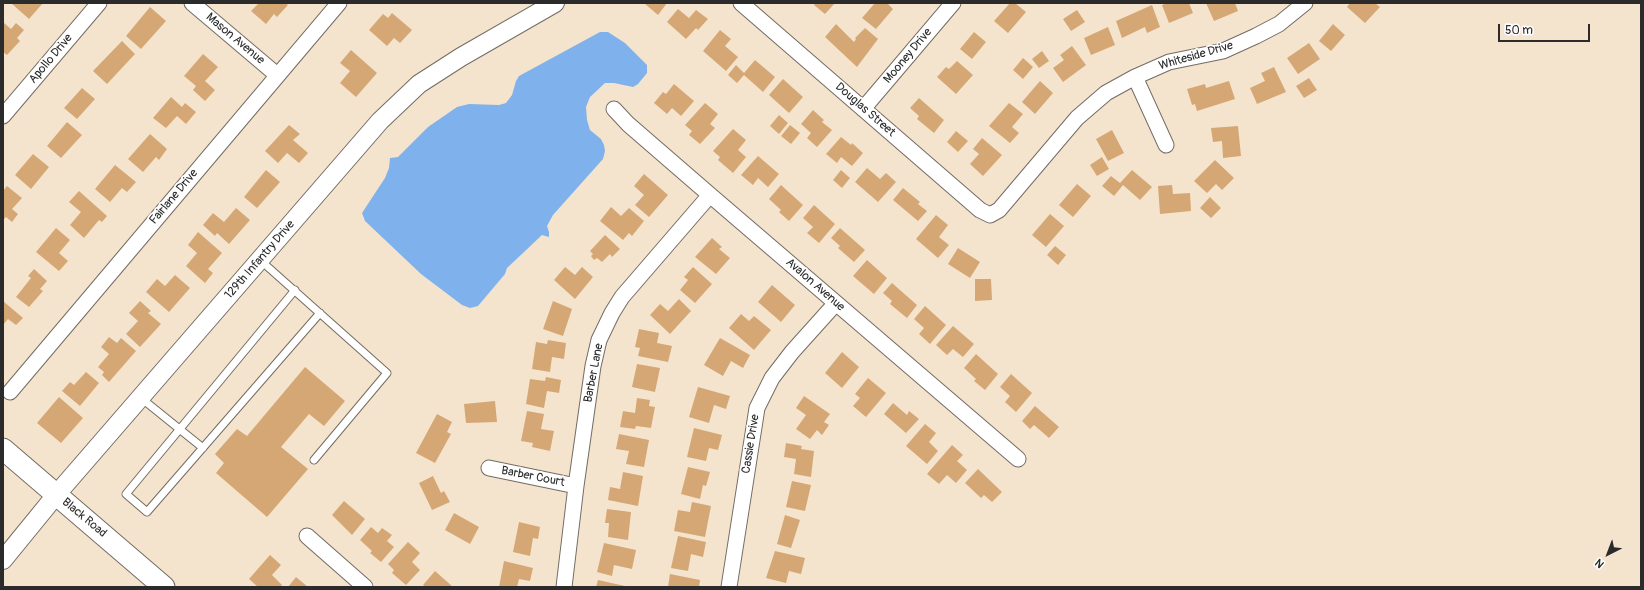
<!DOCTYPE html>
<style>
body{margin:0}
#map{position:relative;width:1644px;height:590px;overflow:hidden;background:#f5e4cd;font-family:Pangolin,sans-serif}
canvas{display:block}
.frame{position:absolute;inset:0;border:4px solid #2b2b2b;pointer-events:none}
.north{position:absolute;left:1588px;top:534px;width:40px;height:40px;-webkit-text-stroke:3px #fff;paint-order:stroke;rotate:222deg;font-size:11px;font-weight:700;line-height:16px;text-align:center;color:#2b2b2b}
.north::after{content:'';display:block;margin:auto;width:14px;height:18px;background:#2b2b2b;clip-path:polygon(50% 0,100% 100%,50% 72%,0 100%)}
.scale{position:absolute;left:1498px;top:24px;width:92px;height:18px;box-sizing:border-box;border:2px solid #2b2b2b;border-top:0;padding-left:5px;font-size:12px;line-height:14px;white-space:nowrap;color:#2b2b2b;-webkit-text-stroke:3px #fff;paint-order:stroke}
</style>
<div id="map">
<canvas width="1644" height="590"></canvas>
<div class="frame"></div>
<div class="north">N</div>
<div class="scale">50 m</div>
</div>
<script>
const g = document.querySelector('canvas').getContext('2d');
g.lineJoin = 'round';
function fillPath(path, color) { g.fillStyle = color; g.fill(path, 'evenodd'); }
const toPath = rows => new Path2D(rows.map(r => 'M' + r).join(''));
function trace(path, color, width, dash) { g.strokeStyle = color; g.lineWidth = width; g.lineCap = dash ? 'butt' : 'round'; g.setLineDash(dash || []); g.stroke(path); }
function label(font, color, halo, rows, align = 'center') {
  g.font = font + ' Pangolin,sans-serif'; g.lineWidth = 3.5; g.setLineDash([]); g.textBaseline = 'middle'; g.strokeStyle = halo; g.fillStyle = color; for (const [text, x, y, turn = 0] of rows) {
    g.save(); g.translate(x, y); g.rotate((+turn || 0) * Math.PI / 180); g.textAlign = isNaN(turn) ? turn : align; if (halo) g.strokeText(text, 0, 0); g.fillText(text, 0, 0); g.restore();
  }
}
fillPath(toPath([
 [600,32,608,32,625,43,647,65,647,73,638,84,633,87,614,83,605,83,590,97,586,107,587,120,590,130,601,139,604,145,605,151,603,159,553,215,547,226,549,232,549,237,542,235,523,253,507,268,505,274,478,306,470,308,462,305,421,274,365,221,362,213,385,178,389,168,390,158,398,157,428,127,457,107,469,104,499,105,506,103,512,95,516,81,519,76]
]), '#7fb2ec');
fillPath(toPath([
 [11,3,43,3,29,19],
 [259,3,285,3,288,5,277,17,274,14,266,24,251,11],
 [644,3,667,3,658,15],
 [816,3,835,3,825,14,814,5],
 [875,3,887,3,893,9,876,29,862,18],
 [1010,3,1015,3,1026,12,1008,33,994,21],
 [1167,3,1189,3,1193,13,1169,23,1162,5],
 [1206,3,1235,3,1238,11,1214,21],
 [1350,3,1375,3,1380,7,1365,23,1347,7],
 [1152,5,1160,27,1147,33,1145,27,1122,38,1116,21],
 [150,7,166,21,141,49,126,36],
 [678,9,689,18,696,10,708,19,698,30,696,28,686,39,667,22],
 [1077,10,1085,22,1071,31,1063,19],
 [392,13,412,30,400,43,394,38,387,46,369,30,383,14,388,18],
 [3,22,11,29,16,23,24,30,17,38,20,41,7,55,3,52],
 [836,24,854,42,856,39,855,38,865,28,878,39,857,67,825,37],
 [1333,24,1345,35,1331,51,1319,41],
 [1108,27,1115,45,1091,55,1084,38],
 [720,30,731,39,725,46,738,57,726,71,703,51],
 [974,32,986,42,972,59,960,49],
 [122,41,135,54,107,84,93,71],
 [1309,43,1320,59,1298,74,1287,58],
 [1072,46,1086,65,1063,82,1053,68,1064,60,1060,55],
 [351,50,377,73,356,97,340,83,350,71,340,63],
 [1042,51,1049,61,1039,68,1032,59],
 [203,54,218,67,205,81,215,90,205,101,193,90,196,86,184,76],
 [1023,58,1033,67,1023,79,1013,70],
 [755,60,775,77,763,92,744,75,737,83,728,75,736,65,744,73],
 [957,61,973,75,956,94,937,77,946,67,949,69],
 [1274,67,1286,92,1257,104,1250,88,1265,81,1261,73],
 [1309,78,1317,90,1304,98,1296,86],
 [783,79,803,97,789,113,769,95],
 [1040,81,1053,93,1035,114,1022,102],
 [1229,81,1235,99,1197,111,1195,104,1192,105,1187,89,1205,84,1206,88],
 [674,84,694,101,681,116,672,108,667,114,654,103,663,92,666,94],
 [82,88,95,99,77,119,64,108],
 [171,97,182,107,185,103,196,112,186,124,177,116,166,128,153,118],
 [919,98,944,120,934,133,917,119,919,116,910,108],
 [705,103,718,114,710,124,715,128,700,144,689,135,692,131,685,125],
 [1009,103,1023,114,1012,127,1019,133,1010,143,989,126],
 [813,110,824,120,822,122,832,130,817,147,807,138,811,133,801,124],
 [779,115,788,123,779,134,770,126],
 [67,122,82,135,61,158,47,146],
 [289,125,300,134,293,140,308,153,299,163,287,153,278,163,265,151],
 [790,125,800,133,791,144,781,136],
 [1238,126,1241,156,1223,158,1222,141,1213,142,1211,128],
 [733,129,746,140,738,150,746,157,733,173,718,160,720,157,713,151],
 [1112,130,1124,153,1108,161,1096,139],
 [956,131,968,141,958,152,947,142],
 [150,134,167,149,159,160,156,157,143,172,128,159],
 [841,137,851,145,852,143,863,153,852,166,841,157,837,163,826,154],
 [982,138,1002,155,983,176,970,164,979,154,973,149],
 [33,154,49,167,31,189,15,175],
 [758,156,779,174,768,187,758,178,753,185,741,175],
 [1102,157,1109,169,1097,176,1090,165],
 [1215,160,1234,178,1222,190,1216,184,1207,193,1194,181],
 [115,165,136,182,127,192,122,188,110,202,95,189],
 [867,168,880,179,886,173,896,182,878,202,855,182],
 [266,170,280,182,257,208,244,197],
 [841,170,850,178,842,188,833,180],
 [1132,170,1152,187,1140,200,1123,185,1114,196,1102,186,1111,176,1120,183],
 [644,174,668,195,649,217,635,205,644,195,634,186],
 [1077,184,1091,196,1073,217,1059,205],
 [781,185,803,205,789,221,779,212,781,210,769,199],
 [1172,185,1173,194,1190,193,1191,211,1160,214,1158,186],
 [7,186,22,198,12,209,18,214,12,222,6,217,3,220,3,191],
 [903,188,920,202,918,204,927,211,918,221,893,200],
 [79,191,107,216,102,222,99,220,84,238,70,225,81,212,69,202],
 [1210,197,1221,208,1211,218,1200,208],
 [814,205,835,224,819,243,807,233,813,227,803,218],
 [611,207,621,216,629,208,644,221,632,236,629,233,623,240,600,221],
 [236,208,250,220,229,244,217,233,215,236,203,225,213,213,224,222],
 [1050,214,1064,226,1046,247,1032,235],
 [936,215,948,225,939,237,949,245,938,258,916,239],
 [56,228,70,240,59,253,68,261,59,271,36,252],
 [840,228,865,250,854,262,838,248,840,246,831,238],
 [198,232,222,253,208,269,213,273,205,283,186,266,197,253,188,245],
 [605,235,620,249,612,257,610,254,602,262,597,258,594,260,591,256,593,254,590,251],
 [712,238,722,247,719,249,730,258,716,274,695,257],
 [1055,246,1066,255,1058,265,1047,255],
 [958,248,980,262,970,278,948,264],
 [867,260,887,278,874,294,853,276],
 [565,267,575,275,582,267,593,277,575,299,554,280],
 [693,267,712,284,695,303,680,290,688,280,684,277],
 [34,269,47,281,40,289,43,291,29,307,16,297,31,278,28,276],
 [175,275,190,288,169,312,146,292,157,279,165,286],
 [975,279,991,279,992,300,975,301],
 [892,283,917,305,907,318,890,304,892,301,883,293],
 [772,285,795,305,781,322,758,302],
 [679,299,691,311,670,334,650,315,660,304,668,311],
 [3,301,23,318,16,325,8,319,3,325],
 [140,301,151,311,148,313,161,324,140,347,126,334,138,321,129,313],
 [553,301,572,309,563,336,543,329],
 [925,306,946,325,930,344,919,334,924,328,914,319],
 [741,314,749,321,754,316,771,330,754,350,729,328],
 [953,326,974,344,963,357,953,349,947,355,936,345],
 [639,329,659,333,657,343,672,346,668,362,638,356,640,348,635,347],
 [109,337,117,343,121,338,136,351,109,382,102,375,104,372,98,367,109,354,101,347],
 [720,338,750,355,743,368,731,361,723,376,704,365],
 [548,340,566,343,564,359,552,357,550,372,532,369,536,342,547,344],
 [842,352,859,367,842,388,825,373],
 [976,354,998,374,985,390,974,381,976,379,964,368],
 [637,364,660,368,655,392,632,387],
 [305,367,345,401,324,426,309,414,281,447,308,469,267,517,216,473,224,463,215,454,237,429,247,436],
 [86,372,99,383,80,406,62,391,70,382,74,385],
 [1011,374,1032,393,1016,412,1005,402,1010,396,1000,387],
 [546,377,561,380,559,393,547,391,544,408,526,404,530,379,545,381],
 [868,378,886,393,866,417,853,406,860,398,855,394],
 [698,387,730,396,726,409,714,405,709,423,689,417],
 [804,396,830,414,824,422,829,425,822,435,817,430,810,439,796,429,806,415,796,408],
 [59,397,83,418,61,443,37,423],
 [637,398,650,400,649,406,655,407,651,428,636,426,635,429,620,427,623,411,635,413],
 [495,401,497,422,466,423,464,404],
 [893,403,907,415,909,411,919,419,906,433,884,414],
 [1035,406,1059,427,1049,438,1034,425,1030,429,1022,421],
 [527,411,544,414,541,429,554,431,550,451,532,447,533,443,521,441],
 [437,414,452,422,447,432,451,434,435,463,416,453],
 [925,424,936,433,929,442,938,451,927,464,906,446],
 [694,428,722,435,718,450,709,448,706,461,687,457],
 [619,434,649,440,644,467,626,464,629,451,616,449],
 [786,443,802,446,801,449,814,451,811,477,794,474,796,459,784,457],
 [952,445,963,455,957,461,967,470,956,483,947,475,939,484,927,474],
 [688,467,710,472,706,486,703,485,700,499,681,494],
 [978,469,1002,492,992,502,984,495,981,498,965,483],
 [623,472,643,476,638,506,608,500,610,487,620,489],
 [433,476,441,493,444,491,450,502,432,510,419,483],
 [792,481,811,485,805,511,786,507],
 [344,501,365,519,352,535,332,515],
 [692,502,711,506,705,537,674,531,678,510,690,512],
 [607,509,631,512,628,540,608,537,609,523,605,523],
 [454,513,479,527,470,544,445,530],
 [785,515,800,520,791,548,777,544],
 [519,522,540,527,538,539,533,538,530,556,513,552],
 [371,527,378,533,382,528,392,535,387,541,394,547,381,562,370,553,372,551,360,540],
 [678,536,706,542,703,557,691,554,688,571,671,568],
 [408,542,420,553,412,562,420,570,406,585,392,573,394,570,388,564],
 [604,543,636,550,632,569,614,565,612,576,597,572],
 [775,551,805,558,801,574,789,571,786,583,766,578],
 [270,555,281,565,272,575,282,585,280,587,258,587,249,579],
 [504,561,533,568,530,581,519,579,517,587,499,587],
 [435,571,453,587,426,587,423,585],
 [670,574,700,580,699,587,668,587],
 [296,577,308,587,288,587],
 [598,580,625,586,625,587,596,587]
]), '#d5a775');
const service = toPath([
 [260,260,387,373,314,460],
 [295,290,126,494,147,512,320,313],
 [141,398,203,448]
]);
const minor = toPath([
 [192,3,277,75],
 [741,3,980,210,990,215,999,210,1077,118,1106,93,1135,77,1169,62,1223,51,1256,36,1279,24,1305,3],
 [1135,77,1166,145],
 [614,109,628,124,710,195,1018,459],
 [863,109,953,3],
 [3,116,99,3],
 [10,392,339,3],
 [489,468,576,486],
 [307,536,365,587],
 [564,587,576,486,593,366,599,340,612,313,622,297,710,195],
 [729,587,757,408,772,378,792,352,836,303]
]);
const tertiary = toPath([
 [3,560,56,495,380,121,419,84,461,57,555,3]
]);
const secondary = toPath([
 [3,449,164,587]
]);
trace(service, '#726c64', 9);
trace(minor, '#726c64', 17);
trace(tertiary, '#726c64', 20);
trace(secondary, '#726c64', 23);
trace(service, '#fff', 7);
trace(minor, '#fff', 15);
trace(tertiary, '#fff', 18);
trace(secondary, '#fff', 21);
label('12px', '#2b2b2b', '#fff', [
 ["Mason Avenue",235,39,40],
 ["Mooney Drive",908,56,-50],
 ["Whiteside Drive",1196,56,-16],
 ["Apollo Drive",51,59,-50],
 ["Douglas Street",865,110,41],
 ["Fairlane Drive",174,197,-50],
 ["129th Infantry Drive",260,260,-49],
 ["Avalon Avenue",815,285,41],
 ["Barber Lane",594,373,-79],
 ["Cassie Drive",751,444,-81],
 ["Barber Court",533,477,11],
 ["Black Road",84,518,40]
]);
</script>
